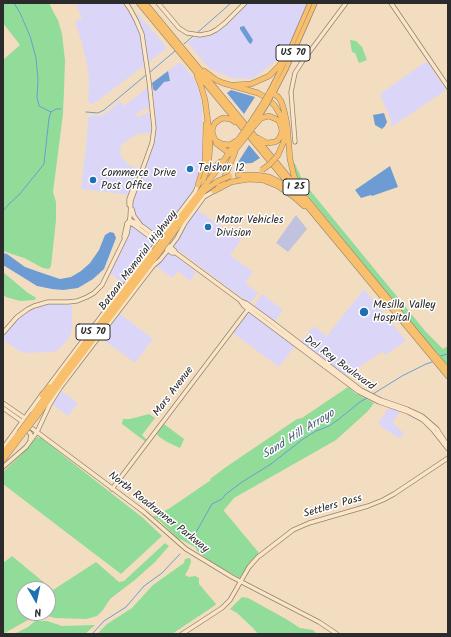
<!DOCTYPE html>
<style>
body{margin:0}
#map{position:relative;width:451px;height:637px;overflow:hidden;background:#f3ddc0;font-family:Kalam,sans-serif}
canvas{display:block}
.frame{position:absolute;inset:0;border:4px solid #2b2b2b;pointer-events:none}
.north{position:absolute;left:16px;top:581px;width:40px;height:40px;box-sizing:border-box;background:#fff;border:1px solid #aaa;border-radius:50%;rotate:171deg;font-size:11px;font-weight:700;line-height:16px;text-align:center;color:#2b2b2b}
.north::after{content:'';display:block;margin:auto;width:14px;height:18px;background:#1f6fb2;clip-path:polygon(50% 0,100% 100%,50% 72%,0 100%)}
</style>
<div id="map">
<canvas width="451" height="637"></canvas>
<div class="frame"></div>
<div class="north">N</div>
</div>
<script>
const g = document.querySelector('canvas').getContext('2d');
g.lineJoin = 'round';
function fillPath(path, color) { g.fillStyle = color; g.fill(path, 'evenodd'); }
const toPath = rows => new Path2D(rows.map(r => 'M' + r).join(''));
function trace(path, color, width, dash) { g.strokeStyle = color; g.lineWidth = width; g.lineCap = dash ? 'butt' : 'round'; g.setLineDash(dash || []); g.stroke(path); }
function label(font, color, halo, rows, align = 'center') {
  g.font = font + ' Kalam,sans-serif'; g.lineWidth = 3; g.setLineDash([]); g.textBaseline = 'middle'; g.strokeStyle = halo; g.fillStyle = color; for (const [text, x, y, turn = 0] of rows) {
    g.save(); g.translate(x, y); g.rotate((+turn || 0) * Math.PI / 180); g.textAlign = isNaN(turn) ? turn : align; if (halo) g.strokeText(text, 0, 0); g.fillText(text, 0, 0); g.restore();
  }
}
fillPath(toPath([
 [76,3,122,3,133,18,138,14,167,48,95,103,91,104,88,101,89,79,87,65,81,40,75,21,82,18],
 [247,3,308,3,289,47,281,57,252,79,231,78,209,68,188,43,195,37,205,37,212,35,217,32,234,18],
 [427,61,446,90,391,127,391,121,380,94],
 [180,62,193,77,199,91,202,105,202,165,192,193,124,284,110,273,129,229,132,201,153,147,155,135,156,121,153,89,155,91,157,90,164,82,170,81,168,71],
 [148,87,149,108,142,110,136,114,137,117,148,113,150,115,151,133,137,134,121,145,120,155,129,165,140,169,130,195,81,189,87,137,88,117,100,116,106,113,120,101,124,106],
 [196,209,241,240,230,255,253,272,245,283,258,293,250,304,173,246,185,225],
 [170,252,196,272,190,281,178,271,172,278,156,266,168,253],
 [364,289,406,341,385,355,382,352,346,376,301,342,314,326,327,336],
 [262,294,283,310,274,322,254,307,254,306],
 [48,304,72,305,72,328,70,336,65,343,58,350,51,352,27,353,19,351,7,343,3,338,14,323,23,315,28,311],
 [248,312,250,312,295,346,279,367,233,333],
 [119,313,153,339,135,363,101,338],
 [61,391,78,403,68,416,52,404],
 [388,408,400,411,393,423,404,433,400,438,397,437,383,428,378,422,384,415]
]), '#dbd6f7');
fillPath(toPath([
 [296,215,307,229,288,252,276,243]
]), '#c1c2dd');
fillPath(toPath([
 [3,3,49,3,55,15,58,20,62,34,65,60,64,90,63,114,53,192,56,202,56,220,51,266,49,269,43,268,24,258,3,251,3,60,20,45,3,23],
 [350,40,356,41,362,47,367,60,359,63,355,53,352,52],
 [293,163,295,164,304,183,426,332,443,349,448,346,448,367,441,359,305,192,298,179],
 [3,272,28,293,35,297,36,299,34,300,20,301,6,297,3,295],
 [348,387,355,393,374,403,371,407,367,412,336,440,234,498,224,510,224,511,259,553,250,562,240,578,212,563,198,552,195,547,182,540,178,539,159,520,153,517,170,508,211,480,210,479,226,467,297,419,302,418],
 [149,414,155,418,142,435,147,440,146,442,122,424,123,419,130,419],
 [164,424,184,439,180,448,167,442,158,436,157,433],
 [37,437,41,438,143,518,162,536,121,574,3,484,3,472,22,454],
 [165,543,169,546,155,562,136,579,110,599,103,610,97,616,86,619,55,618,47,616,35,616,3,634,3,563,12,556,53,590,96,562,119,582,124,581],
 [24,589,48,589,48,613,24,613],
 [190,558,191,562,188,570,185,575,189,577,195,576,199,578,199,584,216,604,214,606,172,634,97,634,107,624,132,608,153,585,184,563,185,559],
 [242,597,248,598,286,619,300,628,313,630,317,634,258,634,252,627,237,613,230,609],
 [35,621,47,621,62,626,95,625,85,634,14,634,28,627]
]), '#90dc98');
fillPath(toPath([
 [244,26,253,40,251,44,249,43,240,29,240,27],
 [168,71,170,81,164,82,157,90,155,91,153,89,152,83],
 [231,90,255,97,244,114,227,93],
 [384,113,387,122,385,126,382,129,375,125,373,115],
 [249,145,260,158,252,163,237,164],
 [390,166,398,187,372,196,371,195,361,198,355,190],
 [110,232,114,233,116,238,104,269,93,279,78,288,63,290,52,289,37,286,3,265,3,253,7,254,25,267,42,273,60,279,71,277,81,271,90,263,99,250,105,235]
]), '#6d9cd5');
trace(toPath([
 [14,3,20,13,30,36,36,58,38,80,37,97,39,106,51,112],
 [197,33,231,3],
 [184,44,193,36],
 [149,73,175,51],
 [86,112,98,113,104,110,146,75],
 [3,211,10,203,19,195,44,164,49,118,51,112,56,109,61,109],
 [440,356,448,354],
 [373,394,402,376,426,364,432,362],
 [191,541,212,504,222,499,226,494,242,482,271,464,303,439,316,431,329,426,339,419,360,402,367,398],
 [92,634,104,621,126,607,144,586,162,573,180,554]
]), '#6d9cd5', 1);
const secondary = toPath([
 [158,3,179,28,187,33,200,35,210,33,216,30,225,23,245,3],
 [391,3,448,87],
 [295,142,291,92,295,73,302,62,346,3],
 [129,205,129,199,133,188],
 [132,209,134,216,140,224],
 [132,221,142,226,174,250,176,253],
 [128,222,134,225,172,253,176,253,180,256,241,301,246,303,268,319,361,390,381,400,407,409,422,416,437,429,448,446],
 [124,237,127,223],
 [241,302,244,306,359,392,379,402,408,412,423,420,433,430,448,449],
 [3,333,17,317,28,309,34,306,48,302,68,302,77,301,87,297,94,293,102,285,105,279,127,234,130,217,131,201,152,143,154,128,149,81,142,34,136,20,130,9,126,3],
 [47,388,195,192,198,185],
 [3,403,26,419],
 [3,408,37,432,144,512,186,549,232,577,319,622,337,634],
 [25,430,30,433,31,435,30,440],
 [3,448,43,393],
 [3,467,26,447,37,432,50,404,60,388,140,283,153,266,160,260,168,250,177,238,185,223,204,197,214,191],
 [112,489,249,308],
 [182,634,222,608,230,600,249,567,258,557,293,530,309,523,368,506,383,500,394,494,448,458]
]);
const primary = toPath([
 [288,54,310,3],
 [270,91,285,61],
 [273,94,286,69,315,3],
 [257,120,267,104]
]);
const highway = toPath([
 [139,3,448,376],
 [145,3,434,354,448,370],
 [204,71,216,80,223,83,258,93,268,99,275,106,282,118,285,131,284,141,278,155],
 [197,76,201,86,205,100,209,130,210,147,208,167],
 [235,85,251,84,269,76,279,66,288,53],
 [268,95,270,91,278,97,281,101,284,110,287,124,290,159,294,176,299,186],
 [235,122,231,119,223,118,219,120,215,123,213,127,212,131,214,138,216,141,222,144,230,145,236,141],
 [251,122,264,102],
 [254,126,261,118,269,116,276,119,279,121,281,126,282,131,281,135,278,140,275,142,267,143,258,138],
 [216,143,229,153],
 [232,154,244,139],
 [205,175,220,162],
 [238,175,256,175,269,177,281,183,293,194],
 [198,185,205,162,206,124],
 [218,188,223,181,235,152],
 [204,191,218,181],
 [214,191,231,182,249,179,263,180,278,186,294,197,304,206],
 [167,234,217,170,241,136],
 [171,236,205,190],
 [42,395,49,387],
 [33,414,63,372,154,251],
 [37,416,59,385,158,254],
 [3,453,19,433],
 [3,460,22,435]
]);
trace(secondary, '#8f8476', 5);
trace(primary, '#8f8476', 5.5);
trace(highway, '#8f8476', 6);
trace(secondary, '#fce5c4', 3.5);
trace(primary, '#f8bf6c', 4);
trace(highway, '#f8bf6c', 5);
const primaryBridge = toPath([
 [267,104,271,96]
]);
const highwayBridge = toPath([
 [264,102,268,95],
 [241,136,251,122],
 [244,139,254,126],
 [262,170,270,164,278,155],
 [203,180,208,167],
 [218,181,230,176],
 [154,251,167,234],
 [158,254,171,236],
 [19,433,33,414],
 [22,435,37,416]
]);
trace(primaryBridge, '#8f8476', 5.5, []);
trace(highwayBridge, '#8f8476', 6, []);
trace(primaryBridge, '#f8bf6c', 4);
trace(highwayBridge, '#f8bf6c', 5);
for (const [x, y, r, color] of [
 [190,169,4,"#1f6fb2"],
 [93,180,4,"#1f6fb2"],
 [208,227,4,"#1f6fb2"],
 [364,312,5,"#1f6fb2"]
]) { const dot = new Path2D(); dot.arc(x, y, r, 0, 2 * Math.PI); g.fillStyle = color; g.fill(dot); trace(dot, '#fff', 1.5); }
for (const [x, y, w] of [
 [293,53,34],
 [296,187,26],
 [93,332,34]
]) { const box = new Path2D(); box.roundRect(x - w / 2, y - 8, w, 16, 3); g.fillStyle = '#fff'; g.fill(box); trace(box, '#2b2b2b', 1); }
label('bold 10px', '#2b2b2b', null, [
 ["US 70",293,53],
 ["I 25",296,187],
 ["US 70",93,332]
]);
label('11px', '#2b2b2b', '#fff', [
 ["Telshor 12",198,169],
 ["Commerce Drive",101,174],
 ["Post Office",101,187],
 ["Motor Vehicles",216,221],
 ["Division",216,234],
 ["Mesilla Valley",373,306],
 ["Hospital",373,319]
], 'left');
label('11px', '#2b2b2b', '#fff', [
 ["Bataan Memorial Highway",139,261,-53],
 ["Del Rey Boulevard",339,364,36],
 ["Mars Avenue",174,392,-53],
 ["Settlers Pass",333,507,-16],
 ["North Roadrunner Parkway",158,513,38]
]);
label('italic 12px', '#495e77', '#fff', [
 ["Sand Hill Arroyo",299,435,-32]
]);
</script>
